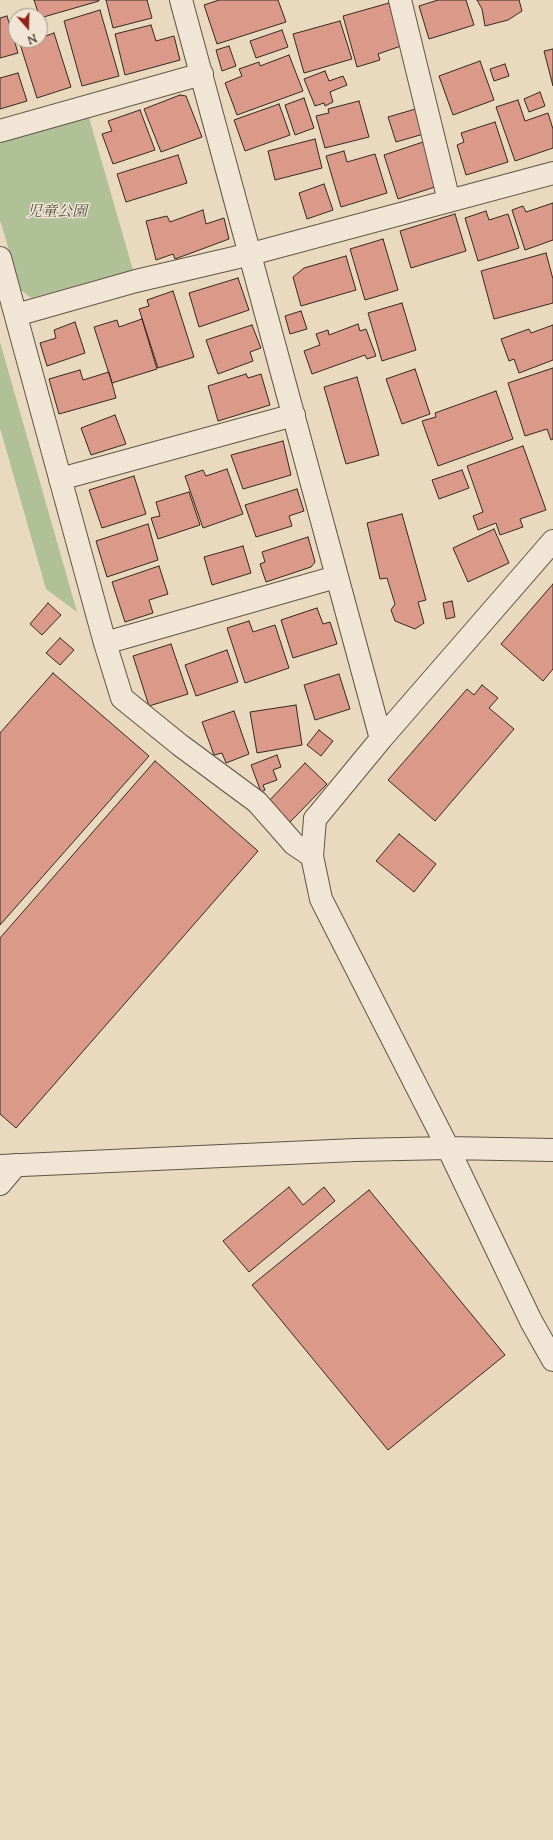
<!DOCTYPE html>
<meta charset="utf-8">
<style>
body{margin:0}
#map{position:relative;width:553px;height:1840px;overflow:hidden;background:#e9d9be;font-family:"Sorts Mill Goudy",serif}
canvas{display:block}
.north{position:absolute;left:8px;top:8px;width:40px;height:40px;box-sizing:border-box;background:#f1e6d5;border:1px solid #a59a8b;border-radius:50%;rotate:160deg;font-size:11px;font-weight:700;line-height:16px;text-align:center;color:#34291d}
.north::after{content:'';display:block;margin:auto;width:14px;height:18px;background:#8f2418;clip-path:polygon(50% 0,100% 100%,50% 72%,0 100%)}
</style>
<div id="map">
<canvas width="553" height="1840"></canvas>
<div class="north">N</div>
</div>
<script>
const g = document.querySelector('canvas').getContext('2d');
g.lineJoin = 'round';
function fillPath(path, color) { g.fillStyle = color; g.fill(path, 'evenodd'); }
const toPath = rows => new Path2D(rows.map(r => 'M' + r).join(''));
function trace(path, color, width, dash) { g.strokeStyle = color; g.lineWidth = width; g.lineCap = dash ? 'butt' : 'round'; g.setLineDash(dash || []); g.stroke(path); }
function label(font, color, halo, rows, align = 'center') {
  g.font = font + ' "Sorts Mill Goudy","Noto Serif JP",serif'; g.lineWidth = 3; g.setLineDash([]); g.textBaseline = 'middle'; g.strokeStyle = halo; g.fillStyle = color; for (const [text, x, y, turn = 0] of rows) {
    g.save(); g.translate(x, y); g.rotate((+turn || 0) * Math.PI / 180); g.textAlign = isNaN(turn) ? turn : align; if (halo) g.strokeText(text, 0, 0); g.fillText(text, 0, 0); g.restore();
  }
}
fillPath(toPath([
 [88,114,133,270,31,298,21,290,0,220,0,142],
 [0,342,77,612,46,589,0,428]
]), '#b0c097');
const building = toPath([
 [34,0,99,0,99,1,40,18,34,0],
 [106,0,147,0,152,18,113,28,106,0],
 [219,0,278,0,286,22,217,44,204,5,219,0],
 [438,0,466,0,474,25,429,39,419,6,438,0],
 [477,0,519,0,522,11,508,20,485,26,482,9,477,0],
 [389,3,401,46,378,54,380,60,357,67,343,16,389,3],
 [100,10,119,76,82,86,64,21,100,10],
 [7,16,18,53,0,58,0,18,7,16],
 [340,21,352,59,304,73,293,34,340,21],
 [151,25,156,41,174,36,180,60,125,75,115,34,151,25],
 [282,30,288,47,256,58,250,41,282,30],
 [54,33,71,87,37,98,20,44,33,40,40,40,40,38,54,33],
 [229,46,236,66,222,71,216,50,229,46],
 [553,49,553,86,544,51,553,49],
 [289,55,303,91,237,115,225,83,242,76,239,69,259,62,260,66,289,55],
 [480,61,494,100,453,115,439,76,480,61],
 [505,64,509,76,494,81,490,69,505,64],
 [325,71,329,81,343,76,347,85,330,92,333,102,325,106,324,103,315,106,304,79,325,71],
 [18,73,27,101,0,109,0,78,18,73],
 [540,92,545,106,529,112,524,99,540,92],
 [180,95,186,96,202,137,161,152,144,109,180,95],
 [304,98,314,128,295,135,285,105,304,98],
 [518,100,525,121,548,113,553,129,553,148,515,161,496,107,518,100],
 [359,101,369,137,325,148,316,116,329,113,328,109,359,101],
 [279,104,290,135,245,151,234,120,279,104],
 [419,108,427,133,396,142,388,117,419,108],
 [140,110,155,150,113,164,102,134,112,131,108,121,140,110],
 [495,122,508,162,466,175,457,145,464,142,461,133,495,122],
 [315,139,322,168,275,180,268,151,315,139],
 [426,141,441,185,398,199,384,155,426,141],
 [344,151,347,162,375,154,387,193,341,207,326,156,344,151],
 [178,155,187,183,126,202,117,174,178,155],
 [324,184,333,210,307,219,299,193,324,184],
 [553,203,553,240,525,250,512,210,523,206,526,212,553,203],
 [203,210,206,224,224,218,229,239,175,259,173,254,156,260,146,221,167,216,170,222,203,210],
 [486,211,489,220,508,214,519,248,478,261,465,218,486,211],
 [455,214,466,251,411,268,400,231,455,214],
 [383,239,398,290,365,300,350,249,383,239],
 [546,253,553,279,553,303,494,319,481,271,546,253],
 [346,256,356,290,301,306,293,277,304,268,346,256],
 [238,278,249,310,199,327,189,293,238,278],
 [173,291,194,357,158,368,139,309,149,306,147,300,173,291],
 [402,303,416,350,382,361,368,313,402,303],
 [301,311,307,329,290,334,285,316,301,311],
 [142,319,157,369,112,383,94,327,117,320,119,327,142,319],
 [75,322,85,353,47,366,40,343,56,338,54,330,75,322],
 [358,324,360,331,366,329,376,356,367,359,365,355,312,374,304,351,320,345,316,334,328,330,329,335,358,324],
 [252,325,261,348,250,352,253,361,218,374,206,340,252,325],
 [553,325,553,360,519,373,514,359,509,361,501,339,529,329,531,333,553,325],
 [553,368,553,439,551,440,547,429,525,436,508,383,553,368],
 [415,369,430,414,402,424,386,379,415,369],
 [80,370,83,380,109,372,116,398,59,414,49,379,80,370],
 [246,374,248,378,261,374,270,405,218,421,208,386,246,374],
 [357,377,379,455,346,464,324,387,357,377],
 [496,391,513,439,438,466,422,421,436,417,435,413,496,391],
 [115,415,126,444,91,455,81,428,115,415],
 [283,441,291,475,243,489,231,455,283,441],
 [523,446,546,510,520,519,523,527,500,535,496,523,478,530,473,516,483,512,467,466,523,446],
 [227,469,243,514,203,528,185,476,203,470,206,476,227,469],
 [462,470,469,488,439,499,432,480,462,470],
 [134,476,146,514,102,528,89,490,134,476],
 [297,489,304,511,289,516,292,526,256,537,245,505,297,489],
 [189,492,200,525,158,539,151,518,160,516,156,502,189,492],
 [402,514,426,600,418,602,424,623,415,629,395,621,391,610,395,604,387,578,380,579,367,523,402,514],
 [148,524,158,560,107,577,96,541,148,524],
 [494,529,509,563,468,582,453,548,494,529],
 [308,537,315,562,311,567,266,582,260,564,265,562,262,552,308,537],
 [243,546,251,573,212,585,204,557,243,546],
 [159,566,168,594,149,600,153,613,125,622,112,582,159,566],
 [553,584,553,669,543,681,501,644,553,584],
 [452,601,455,617,446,619,443,603,452,601],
 [48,603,61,615,42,635,30,624,48,603],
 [317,608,323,624,330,622,337,644,293,658,281,620,317,608],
 [249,621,253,632,275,625,289,668,245,683,227,628,249,621],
 [60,638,74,650,60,665,46,653,60,638],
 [171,644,188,694,149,706,133,656,171,644],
 [227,650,238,682,196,696,185,665,227,650],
 [53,673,149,756,0,925,0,733,53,673],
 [339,674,350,709,315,720,304,685,339,674],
 [482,685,498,698,489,708,514,729,435,821,388,780,467,689,474,695,482,685],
 [296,705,302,745,257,753,250,712,296,705],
 [234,711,249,754,226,763,222,753,214,755,202,722,234,711],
 [319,730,333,741,321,756,307,745,319,730],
 [277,755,281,767,273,770,277,780,263,785,265,790,261,792,251,765,277,755],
 [155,761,258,851,16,1128,0,1114,0,938,155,761],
 [305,763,327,784,290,822,268,802,305,763],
 [399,834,436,864,414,892,376,861,399,834],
 [289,1187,303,1205,324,1187,335,1201,249,1272,223,1241,289,1187],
 [369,1190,505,1355,388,1450,252,1285,369,1190]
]);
fillPath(building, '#db9989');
trace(building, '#34291d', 1);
const minor = toPath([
 [181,0,381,739],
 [400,0,449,201],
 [0,131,202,74],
 [0,258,105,643,122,698,180,745,257,802,294,844,312,856],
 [16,315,136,281,251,254,553,173],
 [60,479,294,415],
 [105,643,336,577],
 [315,819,381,739,553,541],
 [0,1184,16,1165]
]);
const tertiary = toPath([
 [315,819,312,856,321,899,448,1148,531,1321,553,1360],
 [0,1166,355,1150,448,1148,553,1150]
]);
trace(minor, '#615545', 24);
trace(tertiary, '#615545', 24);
trace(minor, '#f1e6d5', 22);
trace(tertiary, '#f1e6d5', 22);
label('italic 15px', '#534f3c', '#f1e6d5', [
 ["児童公園",57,213]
]);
</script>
